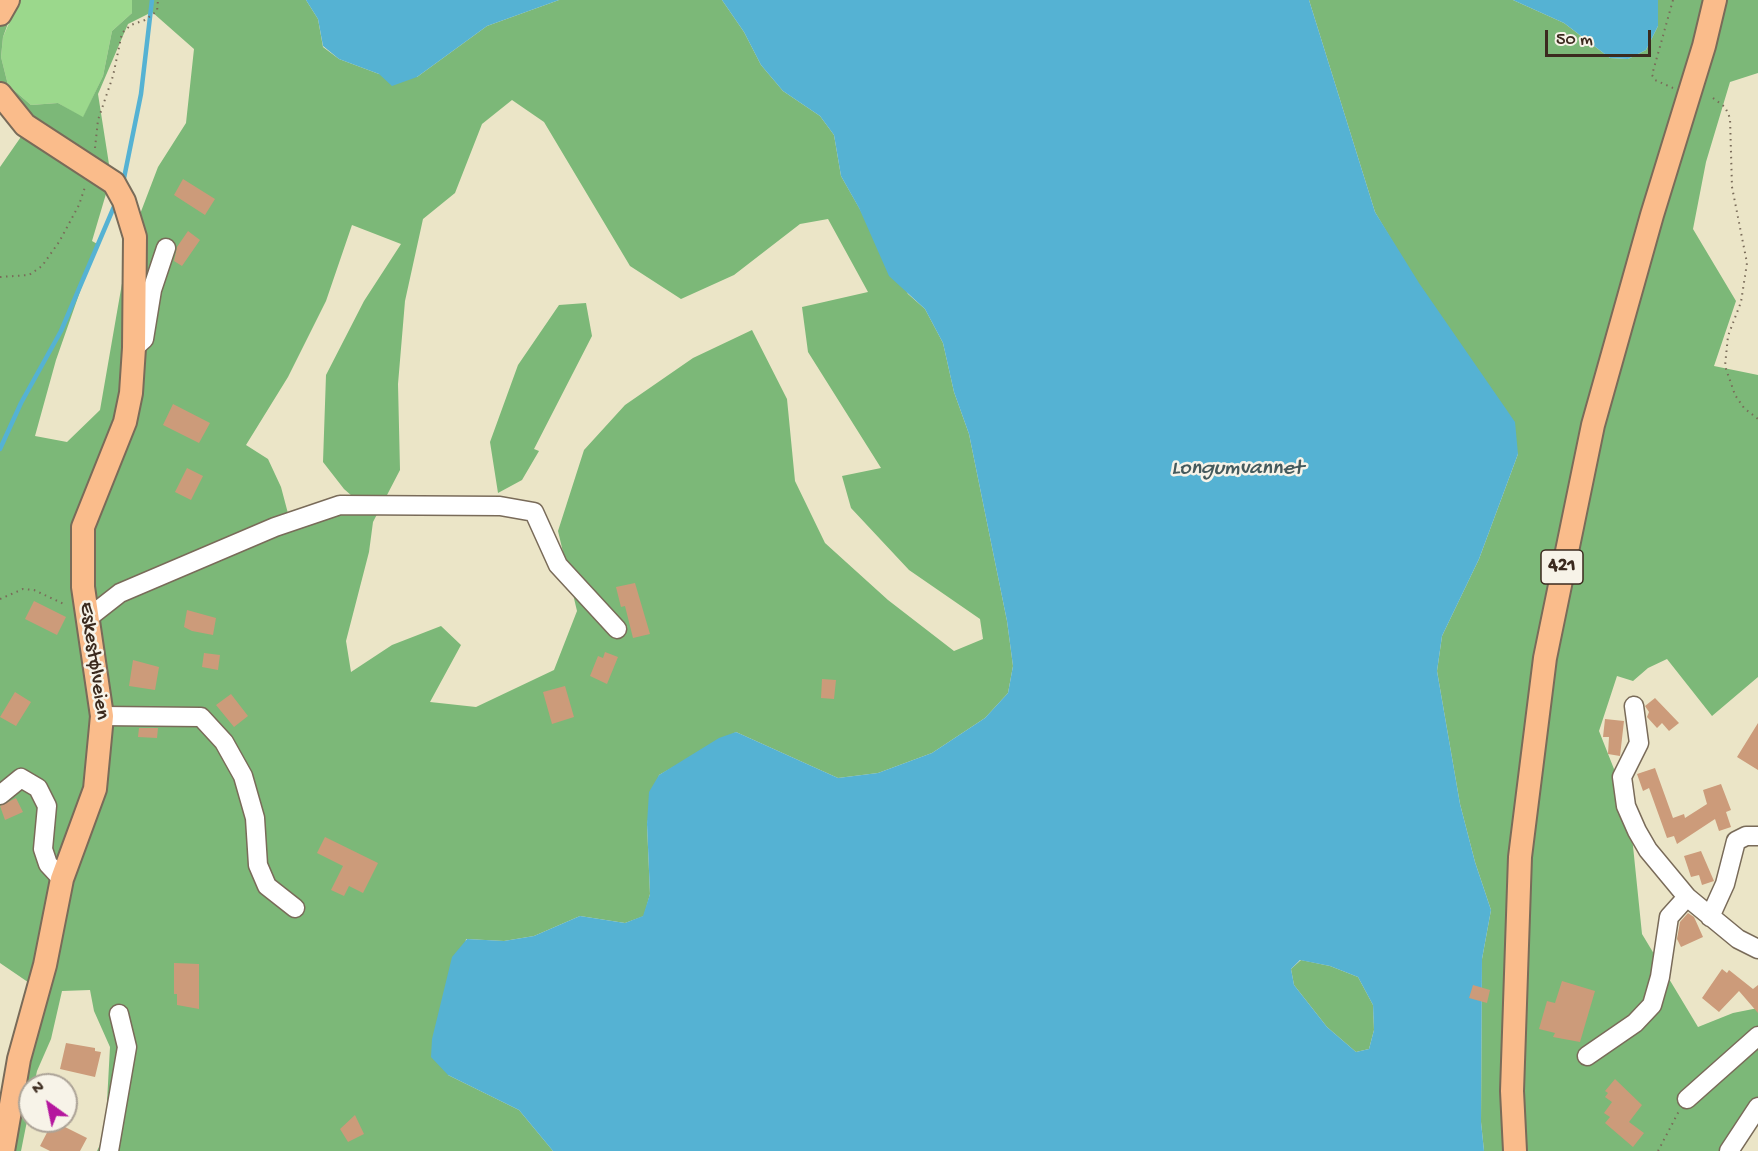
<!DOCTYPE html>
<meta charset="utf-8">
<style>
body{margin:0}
#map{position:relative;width:1758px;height:1151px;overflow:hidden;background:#ebe5c7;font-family:"Gochi Hand",sans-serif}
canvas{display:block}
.north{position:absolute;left:18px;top:1073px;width:60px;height:60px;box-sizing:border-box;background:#f7f3e8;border:2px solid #aca397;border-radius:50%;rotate:327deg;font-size:16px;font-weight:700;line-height:24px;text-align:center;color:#3b2a1e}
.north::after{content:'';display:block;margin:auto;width:21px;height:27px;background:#b5179e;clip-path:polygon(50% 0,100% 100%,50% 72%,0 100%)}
.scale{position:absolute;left:1545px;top:30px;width:106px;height:27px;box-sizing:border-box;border:3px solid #3b2a1e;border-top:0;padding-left:8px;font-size:18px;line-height:21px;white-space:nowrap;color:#3b2a1e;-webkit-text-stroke:4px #f7f3e8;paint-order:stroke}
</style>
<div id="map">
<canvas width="1758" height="1151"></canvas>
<div class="north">N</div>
<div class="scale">50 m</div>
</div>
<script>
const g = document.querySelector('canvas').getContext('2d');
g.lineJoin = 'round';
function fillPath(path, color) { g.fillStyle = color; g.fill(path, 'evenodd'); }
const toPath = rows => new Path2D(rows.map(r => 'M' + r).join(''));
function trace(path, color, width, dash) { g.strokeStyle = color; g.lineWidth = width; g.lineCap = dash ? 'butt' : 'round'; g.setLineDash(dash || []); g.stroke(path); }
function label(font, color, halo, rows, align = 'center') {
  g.font = font + ' "Gochi Hand",sans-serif'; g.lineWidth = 5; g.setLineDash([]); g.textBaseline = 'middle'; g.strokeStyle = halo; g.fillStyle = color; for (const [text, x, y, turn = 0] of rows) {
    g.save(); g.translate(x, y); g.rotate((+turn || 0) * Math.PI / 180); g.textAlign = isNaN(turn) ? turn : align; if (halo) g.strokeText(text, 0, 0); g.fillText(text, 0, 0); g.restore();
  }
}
fillPath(toPath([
 [19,0,132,0,132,13,112,31,103,76,83,118,58,103,31,105,8,85,1,57,3,37]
]), '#9bd88c');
fillPath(toPath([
 [0,0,14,7,3,37,1,57,8,85,31,105,58,103,83,117,103,76,112,31,132,13,132,0,306,0,318,19,323,47,339,59,379,74,417,77,487,26,559,0,722,0,744,32,761,65,783,91,820,116,834,135,841,176,908,294,925,309,943,343,954,392,969,434,1007,621,1013,666,1008,693,985,718,932,753,878,773,838,778,736,732,659,775,647,824,650,894,644,916,625,923,580,916,534,936,504,941,466,939,448,1075,519,1110,553,1151,97,1151,110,1123,107,1102,110,1047,94,1011,90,990,62,991,51,1039,37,1071,34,1085,30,1085,30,1106,21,1151,0,1151,41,991,0,963,0,167,25,131,0,94],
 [152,12,194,49,186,123,158,167,129,243,100,410,67,442,35,436,56,360,83,283,83,275,99,245,92,241,111,177,98,94,128,24],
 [512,100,544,122,630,266,681,299,734,275,800,224,828,219,868,292,802,307,808,352,881,468,842,476,851,508,909,570,980,619,983,639,954,651,888,600,825,543,795,481,787,399,752,330,693,358,625,405,584,450,558,531,577,611,554,670,476,707,430,702,461,645,441,626,392,645,351,672,346,641,369,552,373,522,400,470,398,384,405,301,423,219,455,193,482,124],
 [352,225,401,244,364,301,326,375,323,462,344,489,360,503,290,521,281,487,268,459,246,445,288,377,326,301],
 [1309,0,1513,0,1564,23,1610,58,1628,59,1646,50,1658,26,1658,0,1758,0,1758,73,1730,82,1706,162,1693,229,1736,301,1714,366,1758,375,1758,677,1712,716,1667,659,1648,668,1633,681,1617,676,1599,731,1629,807,1642,934,1698,1027,1733,1013,1758,1008,1758,1101,1723,1151,1484,1151,1481,1122,1482,959,1491,910,1475,862,1460,804,1437,671,1442,636,1479,559,1518,454,1375,212],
 [586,303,592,336,534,449,539,451,522,480,498,493,490,442,518,365,559,305],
 [1301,960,1330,966,1358,977,1373,1005,1374,1030,1369,1049,1356,1052,1327,1027,1294,985,1291,969]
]), '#7cb878');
fillPath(toPath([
 [306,0,559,0,487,26,417,77,392,86,379,74,339,59,323,46,318,19],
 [722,0,1309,0,1375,212,1419,283,1515,422,1518,454,1479,559,1442,636,1437,671,1460,804,1475,862,1491,910,1482,959,1481,1122,1484,1151,553,1151,519,1110,448,1075,431,1057,432,1039,452,957,467,939,504,941,534,936,580,916,625,923,643,916,650,894,647,824,649,792,659,775,719,738,736,732,838,778,878,773,932,753,985,718,1008,693,1013,666,1007,621,969,434,954,392,943,343,925,309,889,276,859,208,841,176,834,135,820,116,783,91,761,65,744,32],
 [1300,960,1330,966,1358,977,1373,1005,1374,1030,1369,1049,1356,1052,1327,1027,1294,985,1291,969],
 [1513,0,1658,0,1658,26,1646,50,1628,59,1610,58,1564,23]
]), '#55b2d3');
trace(toPath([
 [123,183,141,94,152,0],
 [0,449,21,403,61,331,116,202]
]), '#55b2d3', 4.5);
fillPath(toPath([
 [183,179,215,199,205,215,174,195],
 [188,231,200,240,182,266,174,261,177,247],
 [173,404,210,423,199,443,163,425],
 [187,468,203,476,191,500,175,492],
 [635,583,650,634,633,638,625,606,621,607,616,587],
 [34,601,66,617,57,635,25,619],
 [187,610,216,618,213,635,192,631,184,627],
 [605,652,618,657,607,684,590,676,598,656,603,658],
 [204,653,220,655,218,670,202,667],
 [133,660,159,667,155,690,129,686],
 [822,679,836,680,834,699,821,698],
 [565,686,574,717,552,724,543,692],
 [15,692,31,702,16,726,0,717],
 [231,694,248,716,234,727,216,705],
 [1655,698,1679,723,1669,731,1662,723,1657,728,1647,717,1649,712,1645,706],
 [1605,719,1624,721,1620,756,1608,754,1609,737,1603,737],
 [1758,723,1758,770,1737,757],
 [139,728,158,728,157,738,138,737],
 [1655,768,1673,818,1684,814,1685,818,1707,804,1703,790,1721,784,1731,810,1726,812,1731,827,1719,831,1715,819,1677,844,1674,836,1667,838,1649,788,1643,791,1637,774],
 [16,798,23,812,5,820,0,806],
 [325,837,378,863,363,893,349,886,344,896,331,890,343,866,317,853],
 [1701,851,1714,881,1702,885,1699,875,1691,877,1684,856],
 [1688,913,1694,917,1703,937,1681,947,1677,939,1680,922],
 [174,963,199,964,199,1009,177,1005,177,994,174,994],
 [1722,969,1727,973,1729,970,1753,989,1758,985,1758,1013,1739,991,1719,1012,1702,998],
 [1562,981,1595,991,1580,1042,1553,1037,1555,1033,1539,1029,1547,1001,1555,1003],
 [1473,985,1490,990,1487,1003,1469,998],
 [66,1043,95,1048,95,1051,101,1052,95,1077,60,1069],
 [1615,1079,1642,1105,1629,1122,1644,1133,1633,1147,1605,1123,1610,1117,1604,1113,1612,1102,1605,1097,1608,1093,1605,1091],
 [355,1115,364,1134,348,1142,340,1129],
 [53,1121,87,1138,80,1151,50,1151,40,1146]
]), '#cc9b7a');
const minor = toPath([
 [134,348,144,339,152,290,166,248],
 [88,618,120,593,275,527,340,505,500,506,534,512,558,565,617,629],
 [1634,706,1639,743,1622,777,1626,806,1637,831,1648,850,1687,897,1738,939,1758,949],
 [102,716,201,717,224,742,243,776,255,818,258,865,267,886,295,908],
 [0,795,21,778,38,788,47,806,43,849,48,864,62,879],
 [1710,917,1725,884,1736,841,1746,836,1758,836],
 [1587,1056,1635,1023,1652,1005,1660,977,1669,917,1687,897],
 [1687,1099,1758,1036],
 [109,1151,127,1047,119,1014],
 [1729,1151,1758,1107]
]);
const major = toPath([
 [0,14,8,0],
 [0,94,25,125,114,183,124,201,135,237,134,348,131,393,125,422,83,527,83,587,102,716,95,789,62,879,45,965,19,1059,3,1151],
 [1515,1151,1512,1091,1520,857,1545,658,1593,425,1652,215,1704,46,1715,0]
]);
trace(minor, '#796b59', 21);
trace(major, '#796b59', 26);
trace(toPath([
 [1673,0,1652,75,1655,80,1673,88],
 [1713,98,1725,107,1730,118,1732,187,1747,263,1741,302,1728,336,1725,366,1735,395,1744,408,1758,419],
 [95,148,98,120,113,76,122,33,131,25,145,20,157,11,158,0],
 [0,277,29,275,42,266,59,242,79,205,85,187],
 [0,599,23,589,34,590,66,605],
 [1658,1151,1679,1111]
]), '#796b59', 2, [1.5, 4.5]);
trace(minor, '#fff', 18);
trace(major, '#fabc8b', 22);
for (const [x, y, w] of [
 [1562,567,42]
]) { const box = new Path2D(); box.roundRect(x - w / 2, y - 17, w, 34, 4.5); g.fillStyle = '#f7f3e8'; g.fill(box); trace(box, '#3b2a1e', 1.5); }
label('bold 20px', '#3b2a1e', null, [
 ["421",1562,567]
]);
label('21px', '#3b2a1e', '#f7f3e8', [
 ["Eskestølveien",93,661,82]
]);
label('italic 22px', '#445a5d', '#f7f3e8', [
 ["Longumvannet",1237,470]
]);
</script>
